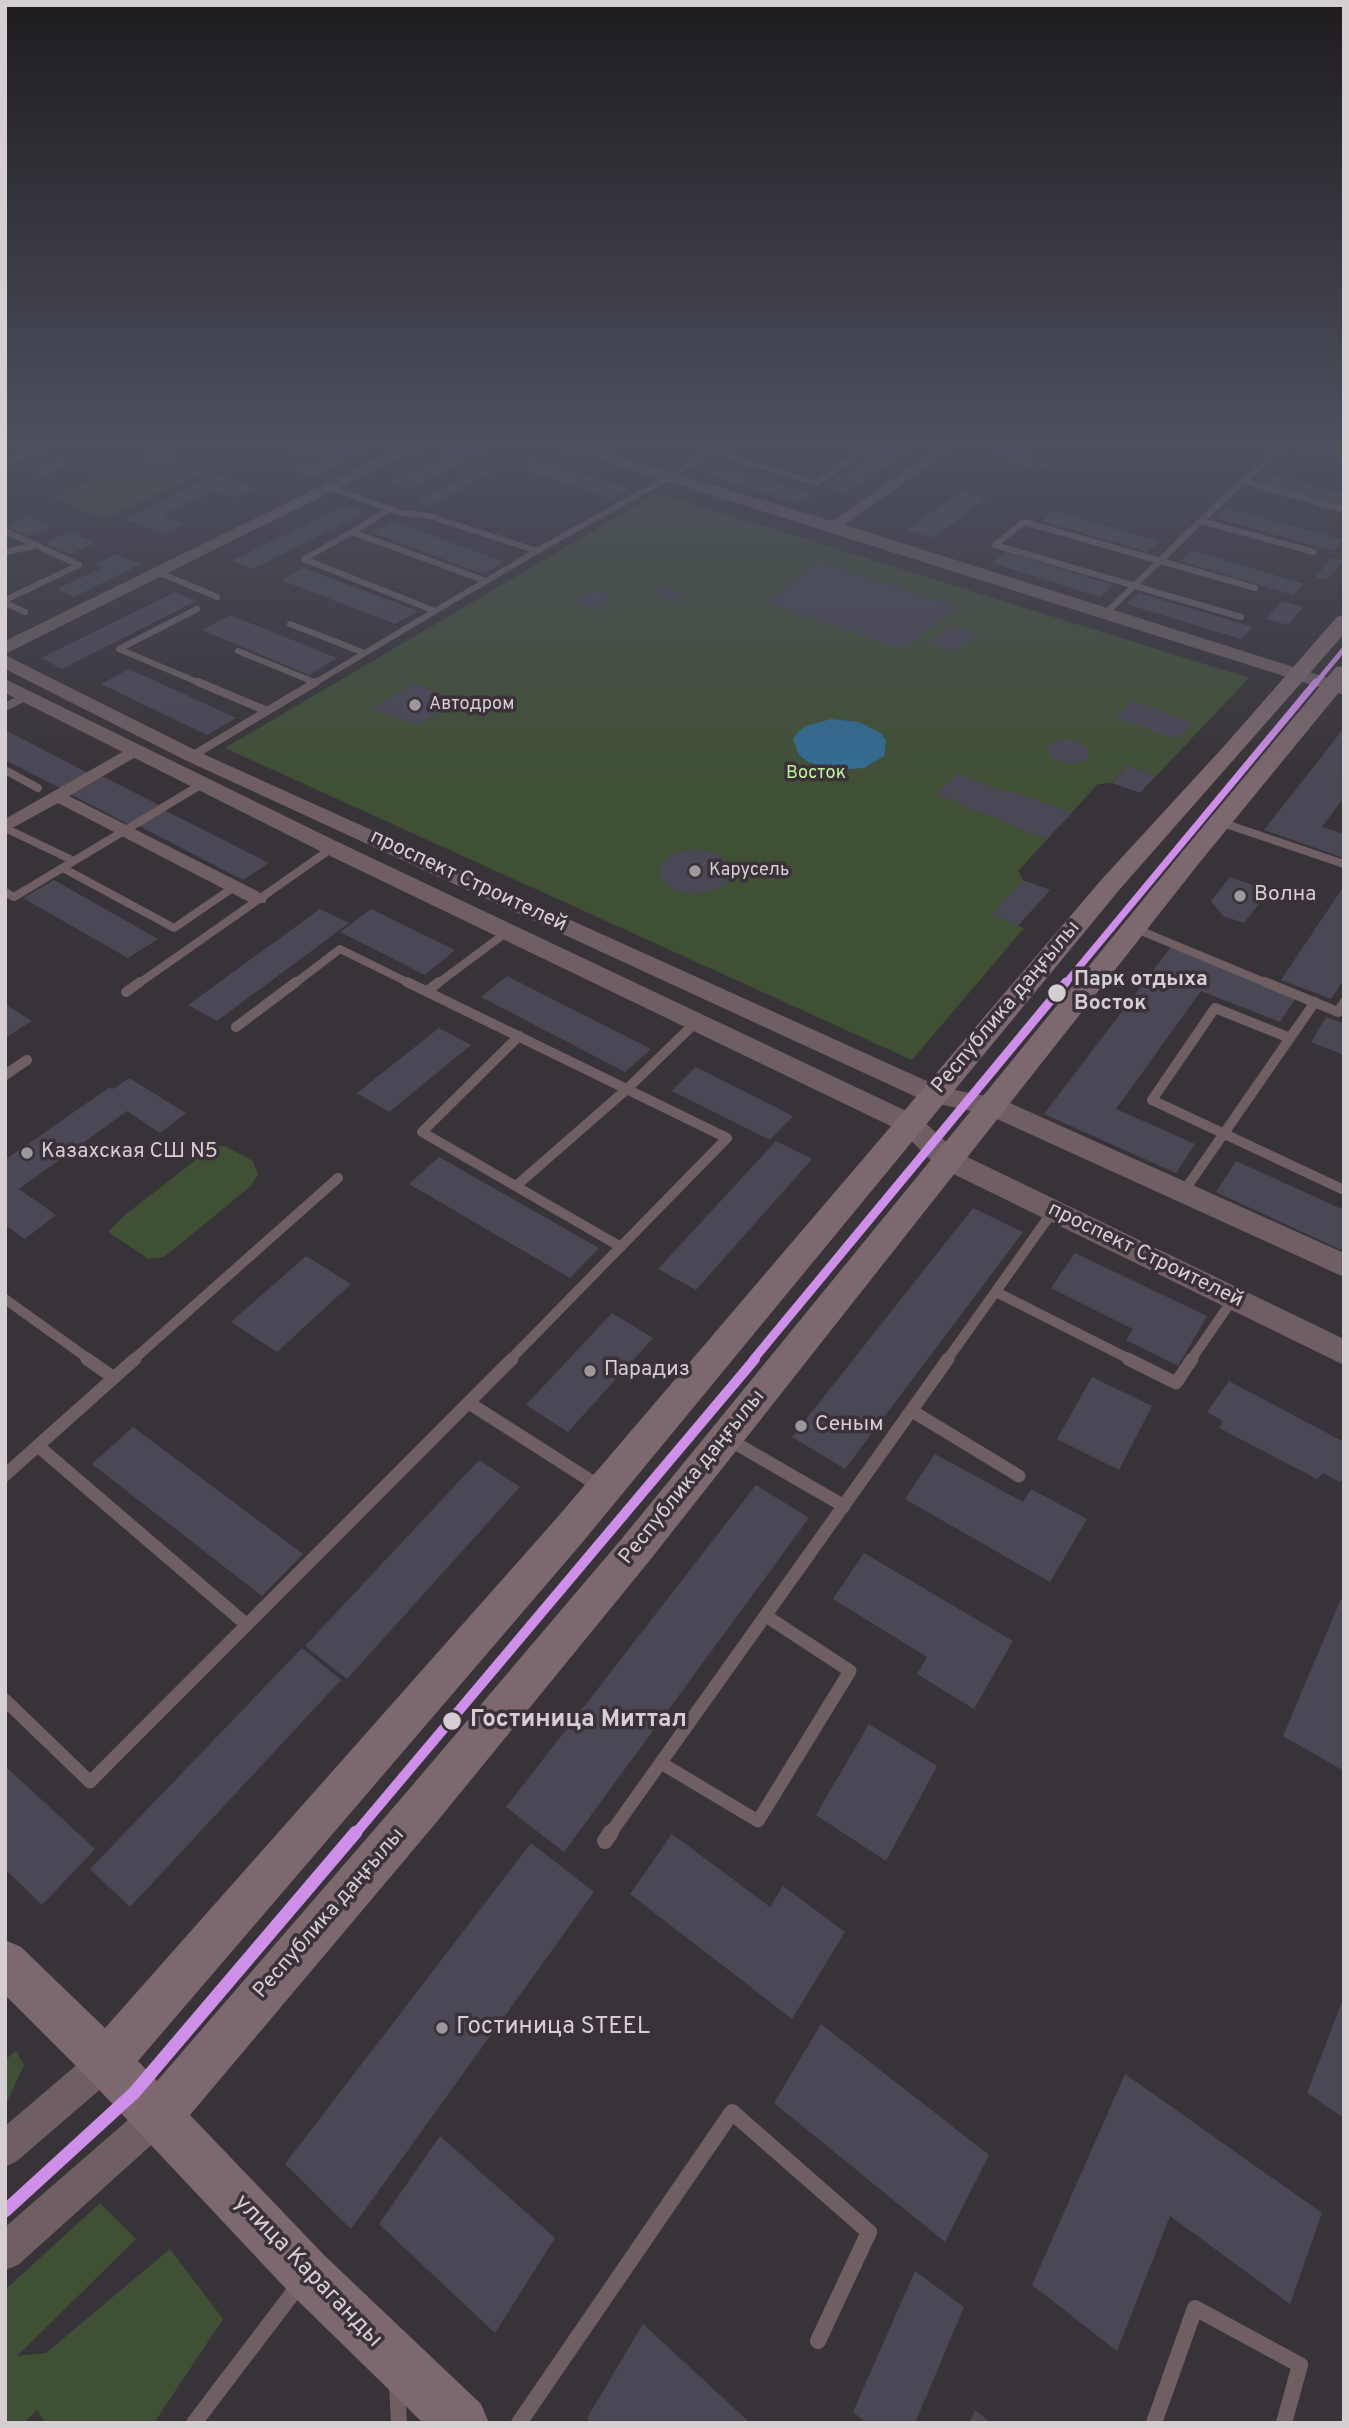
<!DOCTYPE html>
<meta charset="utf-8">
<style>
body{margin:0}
#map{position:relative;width:1349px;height:2428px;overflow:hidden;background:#383338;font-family:Overpass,sans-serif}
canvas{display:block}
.frame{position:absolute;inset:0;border:7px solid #d5cfd4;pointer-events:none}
</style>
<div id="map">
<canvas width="1349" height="2428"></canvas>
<div class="frame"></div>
</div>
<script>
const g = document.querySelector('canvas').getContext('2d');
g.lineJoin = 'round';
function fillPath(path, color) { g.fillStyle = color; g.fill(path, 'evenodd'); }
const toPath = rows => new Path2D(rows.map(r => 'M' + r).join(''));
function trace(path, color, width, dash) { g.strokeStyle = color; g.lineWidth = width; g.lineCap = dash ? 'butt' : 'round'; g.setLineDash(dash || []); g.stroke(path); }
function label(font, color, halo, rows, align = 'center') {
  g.font = font + ' Overpass,sans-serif'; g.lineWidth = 7; g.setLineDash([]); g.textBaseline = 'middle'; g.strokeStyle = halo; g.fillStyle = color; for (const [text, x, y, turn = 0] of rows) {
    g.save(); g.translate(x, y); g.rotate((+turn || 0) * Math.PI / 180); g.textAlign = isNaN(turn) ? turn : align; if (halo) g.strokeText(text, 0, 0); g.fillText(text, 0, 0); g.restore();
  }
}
fillPath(toPath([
 [158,450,198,465,190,469,202,473,105,519,51,498],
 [658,493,1249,678,1156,776,1127,765,1112,783,1098,784,1018,871,1023,880,991,915,1024,928,912,1060,225,748],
 [214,1146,225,1146,253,1161,258,1174,251,1186,164,1257,149,1259,108,1232,126,1214],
 [16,2051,24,2065,5,2106,5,2060],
 [100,2203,136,2239,17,2356,46,2353,170,2249,223,2319,154,2423,45,2423,37,2410,24,2423,5,2423,5,2290]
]), '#405035');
fillPath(toPath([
 [831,719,859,722,881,733,886,741,884,756,864,768,835,770,808,762,799,755,793,739,798,732,806,726]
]), '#326d95');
fillPath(toPath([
 [467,444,492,447,407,490,389,483],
 [889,444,919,444,845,494,824,487],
 [1005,444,1034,444,1019,455,1051,463,1039,471,989,456],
 [1299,444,1325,444,1344,449,1344,460,1295,448],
 [350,445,368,451,314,477,289,467,305,460,312,463],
 [58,457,74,463,43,476,27,470],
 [531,457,630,489,612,499,512,466],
 [486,466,497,470,428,506,417,502],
 [721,466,813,494,799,503,707,475],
 [1269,474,1344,493,1344,506,1259,483],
 [217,475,255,489,236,498,215,490,162,515,184,524,163,534,124,519],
 [961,491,986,499,933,538,907,530],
 [343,506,364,513,253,569,232,561],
 [1229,509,1343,540,1332,551,1218,519],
 [1054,511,1160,542,1147,552,1041,521],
 [28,516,51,526,29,536,6,526],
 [393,521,504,562,483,574,371,532],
 [69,532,95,543,70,554,44,543],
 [1192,550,1304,584,1293,595,1180,561],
 [1006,552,1113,585,1100,597,992,563],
 [116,554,141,564,74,597,57,589,103,567,95,564],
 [1332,558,1344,561,1326,580,1315,577],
 [819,563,883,583,958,606,904,649,766,602],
 [304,568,418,611,395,624,281,580],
 [661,586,686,595,674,602,650,592],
 [592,589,614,598,594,609,572,601],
 [175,592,196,601,62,669,41,658],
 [1139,593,1253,627,1241,639,1126,604],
 [1282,601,1303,607,1288,625,1266,619],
 [230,615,337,658,309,675,202,630],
 [952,625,978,634,955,652,929,643],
 [129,669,236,718,207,735,101,684],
 [414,684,457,701,416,725,372,709],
 [1132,701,1193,723,1176,739,1115,717],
 [1344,728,1344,797,1322,827,1344,834,1344,858,1264,830],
 [5,730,90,774,62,789,5,760],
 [1062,740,1076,741,1087,747,1088,759,1071,764,1051,758,1047,746],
 [1127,765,1156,776,1140,793,1112,783],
 [98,774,159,805,128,824,66,792],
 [957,774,1009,794,1012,791,1072,813,1046,839,935,794],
 [164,810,269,863,243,880,139,826],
 [697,849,718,854,731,866,730,880,716,890,693,894,672,889,659,877,661,863,675,853],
 [1230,877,1269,891,1244,923,1223,916,1211,901],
 [54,880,158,939,128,958,23,898],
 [1023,880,1050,890,1018,926,991,915],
 [1344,886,1344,979,1331,999,1281,980],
 [320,909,349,923,217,1021,188,1005],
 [371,909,455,950,425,975,340,932],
 [1171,947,1297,996,1280,1022,1201,991,1116,1109,1195,1144,1176,1173,1044,1114],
 [507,976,651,1049,625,1072,481,997],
 [5,1004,32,1021,5,1038],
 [1326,1017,1344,1024,1344,1055,1311,1042],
 [439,1028,471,1045,389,1112,357,1093],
 [696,1067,793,1116,770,1140,672,1091],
 [129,1078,186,1113,160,1133,127,1111,19,1189,56,1215,25,1239,5,1225,5,1160,110,1087,113,1089],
 [776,1141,812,1159,696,1290,658,1269],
 [439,1157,599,1248,570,1278,409,1184],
 [1236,1161,1344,1210,1344,1245,1341,1250,1216,1192],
 [973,1208,1023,1232,845,1469,792,1437],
 [1075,1253,1207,1316,1178,1366,1126,1340,1133,1329,1051,1288],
 [306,1256,351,1284,277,1352,231,1322],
 [612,1313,653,1338,568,1432,526,1405],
 [1092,1377,1152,1406,1119,1470,1057,1439],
 [1229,1381,1344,1442,1344,1475,1340,1482,1323,1473,1317,1479,1219,1428,1223,1421,1207,1412],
 [133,1427,303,1554,262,1596,92,1464],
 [935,1454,1023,1502,1031,1489,1087,1519,1050,1582,905,1499],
 [479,1460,520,1487,347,1679,305,1646],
 [756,1485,809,1518,564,1852,506,1807],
 [864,1553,1013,1641,974,1709,917,1674,927,1657,833,1599],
 [1341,1599,1344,1600,1344,1771,1283,1736],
 [302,1648,341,1680,130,1907,90,1869],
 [869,1724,937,1766,886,1861,816,1815],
 [5,1766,95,1849,42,1905,5,1869],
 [672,1834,770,1907,783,1886,845,1932,792,2019,630,1894],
 [531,1843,594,1892,351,2229,285,2164],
 [1344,1997,1344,2118,1307,2093],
 [821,2024,989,2155,945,2242,774,2103],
 [1125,2074,1322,2213,1290,2304,1170,2216,1117,2351,1032,2285],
 [440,2136,555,2238,495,2333,379,2224],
 [915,2271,964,2307,915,2423,867,2423,853,2412],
 [643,2324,750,2423,592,2423,587,2418],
 [975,2410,991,2423,969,2423]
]), '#4b4856');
trace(toPath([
 [290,444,314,453,333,444],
 [693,444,714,452],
 [936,444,947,447],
 [1338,444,1344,446],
 [5,464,51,444],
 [1244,481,1344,510],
 [332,488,400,513,430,516,537,551,714,452,816,483,873,444],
 [1201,521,1314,552],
 [5,531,79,565,5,600],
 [352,532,390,509],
 [352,532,486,581,435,611,304,559,352,532],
 [5,552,34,546],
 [160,573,217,597],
 [486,581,537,551],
 [5,603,25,612],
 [197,609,119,649,202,684],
 [1107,612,1227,496,1286,444],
 [1241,617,995,545,1024,522,1255,588],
 [290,624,362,652],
 [238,651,314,682],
 [313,684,435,611]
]), '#6f5f63', 6);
trace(toPath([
 [5,707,27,696],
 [267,711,316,682],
 [192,756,267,711,198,682],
 [5,770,38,788],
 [1220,822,1344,864],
 [5,828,74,861],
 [63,868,174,928,234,887],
 [5,892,14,897,202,784],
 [1134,928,1269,984],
 [138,984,332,848],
 [294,984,340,949,411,984],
 [437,984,507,932]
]), '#6f5f63', 8);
trace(toPath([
 [407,982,727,1138,510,1360],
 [1265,982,1338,1012,1344,1003],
 [427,991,439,982],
 [126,992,140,982],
 [236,1027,296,982],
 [519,1036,422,1132,621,1247],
 [1290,1038,1215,1008,1152,1100,1344,1190],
 [5,1075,27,1060],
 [516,1186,627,1089,695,1023],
 [1184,1191,1315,1002],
 [996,1292,1131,1360],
 [5,1299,90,1360],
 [133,1360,338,1178],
 [947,1360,1053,1211],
 [1191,1360,1233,1299]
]), '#6f5f63', 10);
trace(toPath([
 [87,1359,114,1378],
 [1128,1359,1176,1383,1192,1359],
 [469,1403,599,1486],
 [912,1411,1019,1476],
 [728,1439,844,1506],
 [38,1446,247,1625],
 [5,1475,135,1359],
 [5,1700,90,1782,512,1359],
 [661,1763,758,1821,850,1671,766,1616],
 [610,1834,948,1359]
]), '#6f5f63', 13);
trace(toPath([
 [605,1841,611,1832],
 [397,2386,399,2423],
 [194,2423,299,2285],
 [519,2423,732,2112,869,2232,818,2341],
 [1154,2423,1195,2308,1300,2365,1284,2423]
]), '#6f5f63', 16);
fillPath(toPath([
 [943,444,958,444,838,530,828,530,828,524,943,444],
 [133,746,141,751,139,755,69,796,265,895,267,899,265,903,251,903,58,803,5,832,5,819,133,746],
 [106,2045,118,2050,123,2062,118,2074,17,2161,5,2167,5,2126,94,2050,106,2045],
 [156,2101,168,2106,173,2118,168,2130,18,2265,5,2270,5,2227,144,2106,156,2101]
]), '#6f5f63');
fillPath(toPath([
 [407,444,427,444,5,654,5,641,407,444],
 [550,444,574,444,839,523,1344,683,1344,695,550,444],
 [5,655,199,752,940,1087,1001,1099,1344,1253,1344,1277,986,1114,925,1101,185,760,5,669,5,655],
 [5,679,340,843,919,1117,957,1152,1344,1339,1344,1365,937,1166,901,1131,324,853,5,693,5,679]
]), '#6f5f63');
fillPath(toPath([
 [1344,615,1344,634,1120,889,581,1544,138,2061,157,2081,405,1794,624,1536,1182,852,1336,667,1344,666,1344,686,1200,862,650,1560,435,1824,190,2115,325,2256,481,2404,489,2423,423,2423,289,2292,89,2079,5,1995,5,1940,21,1947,105,2028,555,1520,1102,879,1226,744,1337,617,1344,615]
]), '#7c686e');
trace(toPath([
 [1315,684,1344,649]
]), '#ce8fe9', 5);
trace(toPath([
 [1065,984,1316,682]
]), '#ce8fe9', 7);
trace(toPath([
 [753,1360,1066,982]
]), '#ce8fe9', 9);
trace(toPath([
 [355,1834,755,1359]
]), '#ce8fe9', 10);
trace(toPath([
 [5,2211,134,2093,356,1832]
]), '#ce8fe9', 13);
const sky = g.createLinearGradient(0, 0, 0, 784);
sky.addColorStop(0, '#1f1c1f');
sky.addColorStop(0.57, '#4d505e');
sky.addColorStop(1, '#4d505e00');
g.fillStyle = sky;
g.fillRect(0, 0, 1349, 784);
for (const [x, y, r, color] of [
 [415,705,7,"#9e989d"],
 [695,871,7,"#9e989d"],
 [1240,896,7,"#9e989d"],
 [1057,993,10,"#d5cfd4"],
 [27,1153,7,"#9e989d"],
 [590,1371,7,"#9e989d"],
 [801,1426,7,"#9e989d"],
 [452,1721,10,"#d5cfd4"],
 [442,2028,7,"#9e989d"]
]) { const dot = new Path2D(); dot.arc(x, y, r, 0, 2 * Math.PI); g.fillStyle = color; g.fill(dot); trace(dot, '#3a3139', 2.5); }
label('18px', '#d5cfd4', '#3a3139', [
 ["Автодром",429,705],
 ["Карусель",709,871]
], 'left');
label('18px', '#bef39d', '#3a3139', [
 ["Восток",816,774]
]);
label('21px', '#d5cfd4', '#3a3139', [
 ["проспект Строителей",468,882,25],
 ["Республика даңғылы",1007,1008,-50],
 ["проспект Строителей",1145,1256,26],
 ["Республика даңғылы",693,1478,-51],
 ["Республика даңғылы",330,1914,-49]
]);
label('21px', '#d5cfd4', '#3a3139', [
 ["Волна",1254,896],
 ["Казахская СШ N5",41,1153],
 ["Парадиз",604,1371],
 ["Сеным",815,1426]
], 'left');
label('bold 21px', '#d5cfd4', '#3a3139', [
 ["Парк отдыха",1074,981],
 ["Восток",1074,1005]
], 'left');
label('bold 24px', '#d5cfd4', '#3a3139', [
 ["Гостиница Миттал",470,1721]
], 'left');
label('24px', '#d5cfd4', '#3a3139', [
 ["Гостиница STEEL",456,2028]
], 'left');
label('24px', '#d5cfd4', '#3a3139', [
 ["улица Караганды",307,2272,46]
]);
</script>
